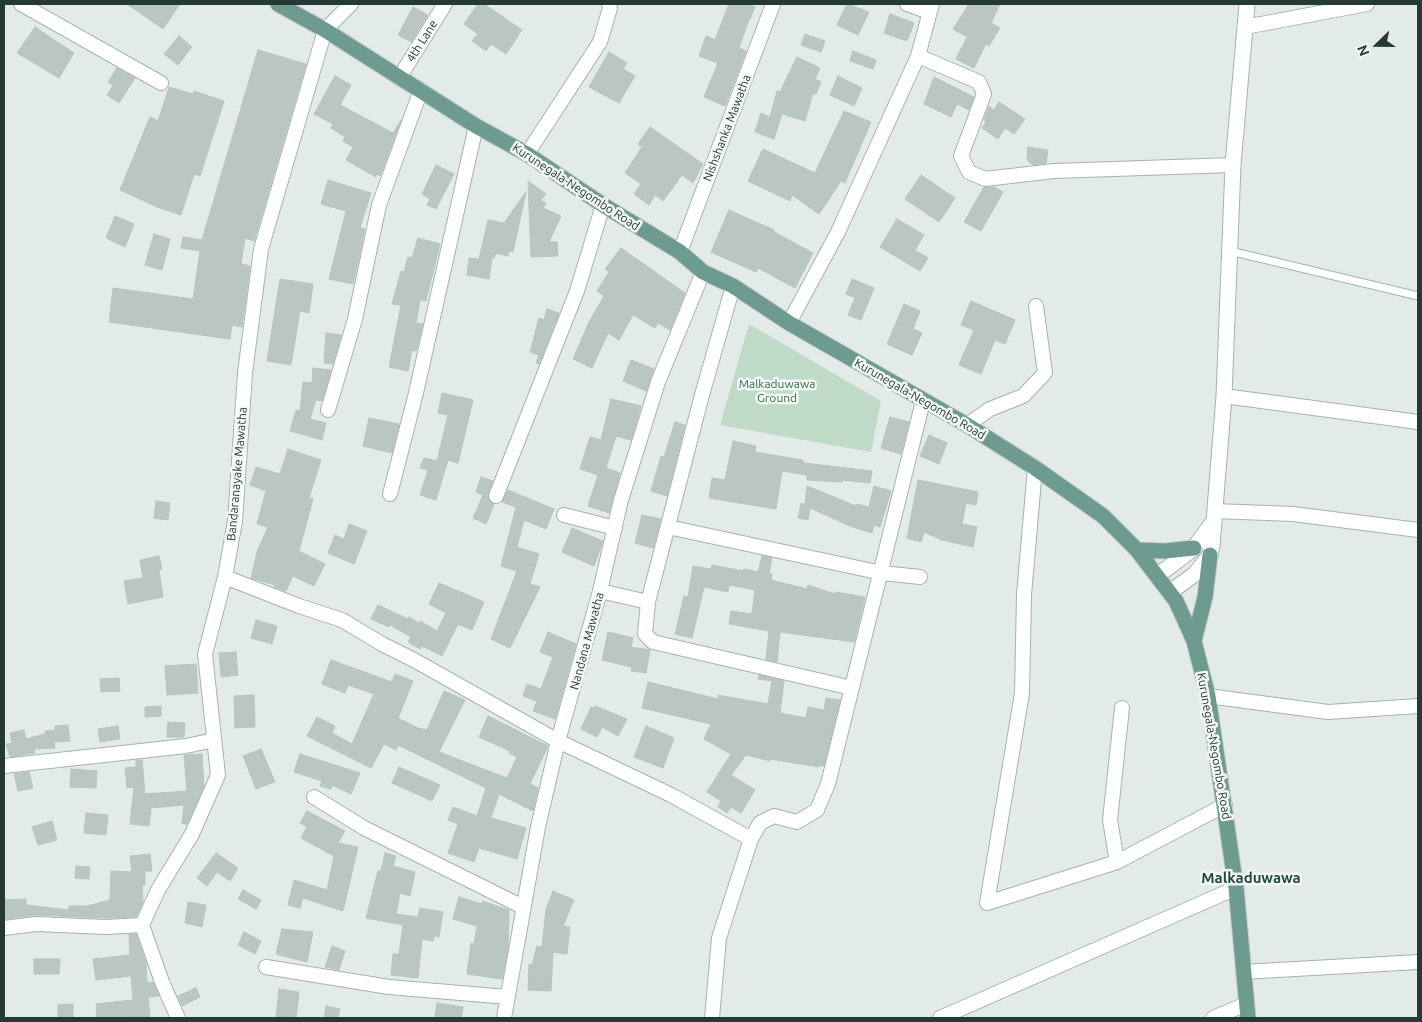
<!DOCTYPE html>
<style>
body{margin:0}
#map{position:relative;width:1422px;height:1022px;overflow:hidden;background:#e3ebe8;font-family:Ubuntu,sans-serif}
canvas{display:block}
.frame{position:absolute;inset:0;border:5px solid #253a35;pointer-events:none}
.north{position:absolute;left:1352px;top:20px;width:50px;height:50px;-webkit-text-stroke:4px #f3f8f6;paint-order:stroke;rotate:248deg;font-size:14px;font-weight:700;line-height:20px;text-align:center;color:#253a35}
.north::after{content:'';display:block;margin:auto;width:18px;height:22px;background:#253a35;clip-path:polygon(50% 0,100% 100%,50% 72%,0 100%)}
</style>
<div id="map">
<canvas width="1422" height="1022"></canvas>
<div class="frame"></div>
<div class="north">N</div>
</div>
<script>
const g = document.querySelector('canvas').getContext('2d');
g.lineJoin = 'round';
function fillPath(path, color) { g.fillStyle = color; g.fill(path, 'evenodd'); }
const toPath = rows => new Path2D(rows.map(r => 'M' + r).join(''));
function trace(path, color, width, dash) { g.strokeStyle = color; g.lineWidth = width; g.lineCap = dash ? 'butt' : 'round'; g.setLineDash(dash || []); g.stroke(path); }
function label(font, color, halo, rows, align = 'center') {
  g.font = font + ' Ubuntu,sans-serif'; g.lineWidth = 5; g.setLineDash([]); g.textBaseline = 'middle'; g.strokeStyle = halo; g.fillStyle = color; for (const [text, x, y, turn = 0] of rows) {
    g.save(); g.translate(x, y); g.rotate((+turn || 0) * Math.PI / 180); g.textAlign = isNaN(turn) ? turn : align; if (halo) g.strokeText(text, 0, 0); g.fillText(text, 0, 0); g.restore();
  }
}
fillPath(toPath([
 [749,324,881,401,871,452,720,425]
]), '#bfdac6');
const building = toPath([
 [127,4,180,4,163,29,127,4],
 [478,4,484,4,522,30,506,54,491,44,486,51,472,41,478,34,464,24,478,4],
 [729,4,746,4,755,7,750,19,749,19,739,48,746,51,725,106,704,97,718,63,699,56,706,36,715,40,729,4],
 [847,4,869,12,858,35,837,25,847,4],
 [969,4,1000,4,991,23,1000,28,989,46,986,44,974,68,956,59,967,37,953,29,969,4],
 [413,7,428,15,411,42,398,35,413,7],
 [890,14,914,23,907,41,884,33,890,14],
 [35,27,74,53,59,78,17,53,35,27],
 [805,34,825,41,821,52,801,45,805,34],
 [179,36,192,47,178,65,164,54,179,36],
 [258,50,306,64,254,241,245,238,241,264,250,266,242,327,232,325,230,339,109,322,113,288,193,299,200,251,181,248,183,237,202,240,258,50],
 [853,51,876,60,873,69,850,61,853,51],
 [609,52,627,63,623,69,635,76,619,103,589,87,609,52],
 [797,57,820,68,815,79,821,82,816,94,813,93,805,121,782,114,774,139,755,132,761,113,770,117,777,91,780,92,797,57],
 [117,68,135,78,119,103,107,95,113,85,108,82,117,68],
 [335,76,351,85,340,105,393,133,401,120,380,176,376,174,376,177,346,160,353,147,343,141,345,137,331,128,333,124,314,114,335,76],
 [838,76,862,88,854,106,830,95,838,76],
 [934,77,974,97,969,110,957,104,951,117,924,104,934,77],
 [169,87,193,94,194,91,224,101,200,176,194,174,181,215,157,207,120,190,150,117,158,121,169,87],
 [999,102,1025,119,1014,134,1005,128,998,139,982,128,986,122,984,120,989,106,994,110,999,102],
 [844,111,871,122,845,183,841,181,819,214,792,195,790,201,748,181,763,149,815,173,844,111],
 [650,127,703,164,693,183,682,175,663,201,655,195,649,205,634,194,641,184,625,173,642,147,638,144,650,127],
 [1028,147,1048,150,1046,163,1033,165,1027,160,1028,147],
 [436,165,454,174,436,209,427,205,430,199,422,194,436,165],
 [921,175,955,198,939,222,905,199,921,175],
 [328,180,371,193,360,228,365,229,353,284,329,279,346,211,321,204,328,180],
 [528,181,546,194,541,200,546,204,543,208,561,216,549,242,557,242,558,256,531,257,528,181],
 [984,187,994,187,1003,192,981,231,964,222,984,187],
 [526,192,513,252,509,251,508,256,496,253,494,258,492,258,489,279,467,275,469,258,479,259,488,220,504,223,526,192],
 [729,210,774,230,774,232,813,253,795,288,758,268,756,272,711,252,729,210],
 [115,216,134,224,125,247,106,238,115,216],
 [897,219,924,235,915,250,928,258,920,271,880,247,897,219],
 [154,234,170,239,162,270,145,265,154,234],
 [418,238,440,244,426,301,420,300,416,323,423,324,416,351,412,350,408,371,389,367,401,305,392,304,401,271,404,272,408,257,412,258,418,238],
 [621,248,685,293,670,330,658,323,655,328,633,315,619,340,608,333,592,368,573,359,589,322,604,296,597,291,609,272,605,269,621,248],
 [280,279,313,284,309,313,300,311,291,365,267,361,280,279],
 [852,279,874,288,861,320,848,315,855,298,846,294,852,279],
 [971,301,1015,320,1005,344,995,340,981,374,959,365,974,330,961,325,971,301],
 [904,304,920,311,913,329,922,333,912,355,887,344,904,304],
 [547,309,559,313,539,364,536,363,539,355,530,352,539,318,544,320,547,309],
 [326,333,341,335,333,364,324,363,326,333],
 [631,360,654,369,646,391,623,381,631,360],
 [313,368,331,370,322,401,316,400,310,419,326,423,322,440,290,431,296,410,300,411,303,382,312,383,313,368],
 [442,393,473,400,458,463,448,460,436,500,420,495,428,470,420,468,424,458,437,461,448,415,438,413,442,393],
 [611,399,641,406,631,440,616,436,606,468,620,473,609,513,588,506,598,475,580,469,590,437,601,440,611,399],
 [890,417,909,422,901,454,881,448,890,417],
 [369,418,399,424,392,453,363,446,369,418],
 [675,422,685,425,667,496,651,491,661,456,664,457,675,422],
 [929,435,947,443,939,464,920,456,929,435],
 [733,441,756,446,755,452,802,460,804,463,872,471,870,483,843,480,842,482,807,480,807,475,782,471,776,509,709,498,712,478,725,480,733,441],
 [288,449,321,460,309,498,313,499,299,551,325,564,314,586,293,576,286,591,274,587,275,585,251,578,257,552,268,527,257,524,266,491,250,485,256,467,280,474,288,449],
 [481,477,493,481,487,497,494,504,486,524,473,518,483,495,476,492,481,477],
 [918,480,978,492,976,505,966,503,962,524,977,527,973,547,942,540,924,532,921,542,907,538,918,480],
 [807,486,856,506,856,504,869,507,874,486,891,491,880,527,874,525,872,533,850,526,810,508,808,520,798,518,801,503,805,504,807,486],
 [508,490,554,509,546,529,524,520,517,547,539,554,530,584,540,587,510,648,491,639,517,571,501,566,516,507,502,502,508,490],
 [156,501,170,503,168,520,154,518,156,501],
 [642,515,661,519,653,548,635,543,642,515],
 [349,524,367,531,354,564,328,553,335,535,344,539,349,524],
 [572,528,603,541,594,566,562,552,572,528],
 [159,556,162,569,159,570,163,597,128,604,124,581,143,578,140,560,159,556],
 [762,556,772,558,769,574,772,574,771,580,807,589,808,585,835,594,835,592,865,597,854,642,780,632,777,662,766,659,769,631,729,624,731,611,752,614,755,590,729,585,728,592,704,587,692,638,675,634,684,596,688,597,693,566,711,569,712,565,743,571,744,569,758,572,762,556],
 [439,583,484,602,472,630,458,624,442,656,422,646,420,649,408,642,411,637,390,625,389,627,371,619,378,605,408,619,409,617,419,623,420,621,437,631,446,613,429,604,439,583],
 [256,620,277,626,272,644,251,638,256,620],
 [548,632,576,644,555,719,533,711,537,701,523,696,527,684,541,689,553,657,540,652,548,632],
 [608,632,633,638,631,647,650,650,646,673,631,671,632,667,602,660,608,632],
 [236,652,238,675,221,677,219,653,236,652],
 [331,660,392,682,395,674,413,681,398,718,418,728,427,730,444,691,465,700,439,752,507,778,517,757,509,753,510,751,479,737,488,716,548,746,530,784,538,788,533,811,499,794,491,818,526,828,517,859,479,848,474,862,448,853,458,824,448,820,453,807,477,816,486,788,398,745,396,750,384,744,371,768,307,736,317,717,335,726,332,733,352,744,374,694,348,685,345,693,322,684,331,660],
 [196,664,198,693,167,695,165,666,196,664],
 [759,675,784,681,780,713,806,718,808,707,824,710,826,698,840,700,824,766,819,765,819,767,770,759,770,761,746,755,731,775,755,790,741,813,731,807,727,813,718,807,721,801,707,792,731,754,704,739,711,724,642,708,648,682,718,699,718,695,768,704,772,681,758,679,759,675],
 [119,678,120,691,101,692,100,679,119,678],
 [254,695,255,727,235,728,234,696,254,695],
 [161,706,161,716,145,717,145,707,161,706],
 [595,706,627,719,618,736,602,727,597,737,581,729,591,707,594,708,595,706],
 [168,722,185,723,184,737,167,737,168,722],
 [68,725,70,741,54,742,55,748,34,749,35,753,10,757,6,744,12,743,10,733,24,730,26,739,45,734,45,731,55,730,55,726,68,725],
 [118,726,120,739,100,742,98,729,118,726],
 [646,726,674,738,663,768,634,757,646,726],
 [261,749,275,782,256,789,243,756,261,749],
 [202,754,204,786,187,824,182,824,184,805,151,808,149,826,130,824,134,787,127,788,125,768,136,767,136,760,142,760,145,794,187,791,184,755,202,754],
 [300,754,360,773,351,794,332,785,331,789,320,786,322,781,294,772,300,754],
 [399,767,440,785,432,801,392,783,399,767],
 [71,769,97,771,96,788,70,787,71,769],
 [29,772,33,788,18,791,14,774,29,772],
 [307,811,345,831,338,843,358,847,343,911,303,898,300,908,288,905,294,880,327,890,334,856,301,838,307,827,300,823,307,811],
 [86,813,108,815,106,835,84,833,86,813],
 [52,821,57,840,38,845,32,827,52,821],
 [216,853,238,868,230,881,217,872,207,886,197,878,216,853],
 [385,853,396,856,393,866,415,872,410,896,400,893,396,914,418,917,420,908,443,912,439,937,434,936,433,941,422,939,418,978,391,975,393,954,399,954,403,925,366,918,378,871,381,871,385,853],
 [150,854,152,871,145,871,145,885,142,885,143,902,136,917,106,918,36,915,4,919,4,900,26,899,26,905,69,910,69,906,87,906,110,900,111,871,132,872,130,856,150,854],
 [76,866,90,867,89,879,75,878,76,866],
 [243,890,261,900,256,909,238,899,243,890],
 [553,891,574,900,563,926,570,927,567,954,553,952,551,991,528,990,529,964,532,965,537,946,542,947,546,909,553,891],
 [459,897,482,904,482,901,509,910,508,948,502,979,467,974,471,943,474,944,477,926,453,919,459,897],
 [188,902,206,905,202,927,185,923,188,902],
 [282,929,313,932,307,962,276,954,282,929],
 [244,932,261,941,255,954,238,945,244,932],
 [129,934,136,934,146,963,147,983,153,982,159,996,148,997,150,1017,97,1018,96,1004,133,1000,131,976,96,980,93,959,130,955,129,934],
 [332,946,345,951,339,970,325,967,332,946],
 [34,959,60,959,59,974,34,974,34,959],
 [196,988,200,997,182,1006,178,996,196,988],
 [279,989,299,992,296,1018,276,1017,279,989],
 [437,1003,463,1007,461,1018,435,1018,437,1003],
 [73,1004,73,1018,58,1018,58,1005,73,1004],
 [326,1006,340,1009,338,1018,324,1018,326,1006]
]);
fillPath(building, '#b9c6c1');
trace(building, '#b6c4be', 1);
const service = toPath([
 [1230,251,1418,296]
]);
const minor = toPath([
 [21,4,161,83],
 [907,4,929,12],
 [1245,27,1367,4],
 [918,56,979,82,984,94,961,156,969,172,985,179,1054,171,1233,165],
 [399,78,445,4],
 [527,154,600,42,610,8,609,4],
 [680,252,773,4],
 [733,286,702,395,648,602,645,634,653,642,852,688],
 [789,323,838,232,918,56,932,4],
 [1224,396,1418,422],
 [328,410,355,319,379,205,421,90],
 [967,425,990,409,1023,396,1045,373,1036,306],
 [1035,468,1024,595,1022,693,987,903,1117,862,1225,805],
 [390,494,416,393,476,126],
 [496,496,577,291,603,205],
 [1215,511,1293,514,1418,530],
 [564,515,615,528],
 [668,527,882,573,920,577],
 [225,577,299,606,342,620,382,644,414,660,558,741,671,795,751,839,760,823,774,816,797,822,817,810,828,784,923,401],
 [600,591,648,602],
 [1208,696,1328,712,1418,706],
 [4,766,186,746,214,740],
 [314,797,364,828,523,907],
 [1117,862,1110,820,1122,708],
 [4,928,36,924,106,927,142,925],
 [266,967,389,987,508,997],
 [1243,972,1418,962],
 [178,1018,162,982,142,925,158,890,192,834,218,775,205,654,225,577,235,521,245,373,261,249,325,30,351,4],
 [504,1018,538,827,558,741,600,591,621,500,658,382,703,272],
 [712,1018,719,938,751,839],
 [940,1018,1236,888],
 [1213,1018,1246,1004]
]);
const tertiary = toPath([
 [1157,573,1165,570,1194,548,1213,522],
 [1170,592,1195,574,1210,555,1212,546,1224,396,1233,165,1247,4]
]);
const primary = toPath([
 [278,4,325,30,476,126,527,154,603,205,680,252,703,272,733,286,789,323,967,425,1035,468,1103,516,1137,550,1176,601,1194,641,1208,696,1236,888,1248,1018],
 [1137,550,1165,551,1194,548],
 [1194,641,1205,597,1210,555]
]);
trace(service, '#a6b2af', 9);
trace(minor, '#a6b2af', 16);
trace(tertiary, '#a6b2af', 17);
trace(primary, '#c2c8c6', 17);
trace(service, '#fff', 7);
trace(minor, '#fff', 14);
trace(tertiary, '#fff', 15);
trace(primary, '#6d9b8f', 15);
label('12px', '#253a35', '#f3f8f6', [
 ["4th Lane",422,41,-58],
 ["Nishshanka Mawatha",727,128,-69],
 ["Kurunegala-Negombo Road",576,187,33],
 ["Kurunegala-Negombo Road",920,399,30],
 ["Bandaranayake Mawatha",237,474,-85],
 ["Nandana Mawatha",587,641,-75],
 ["Kurunegala-Negombo Road",1214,746,80]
]);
label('12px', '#346c4a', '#f3f8f6', [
 ["Malkaduwawa",777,384],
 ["Ground",777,398]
]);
label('bold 15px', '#234a41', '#f3f8f6', [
 ["Malkaduwawa",1251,878]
]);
</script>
